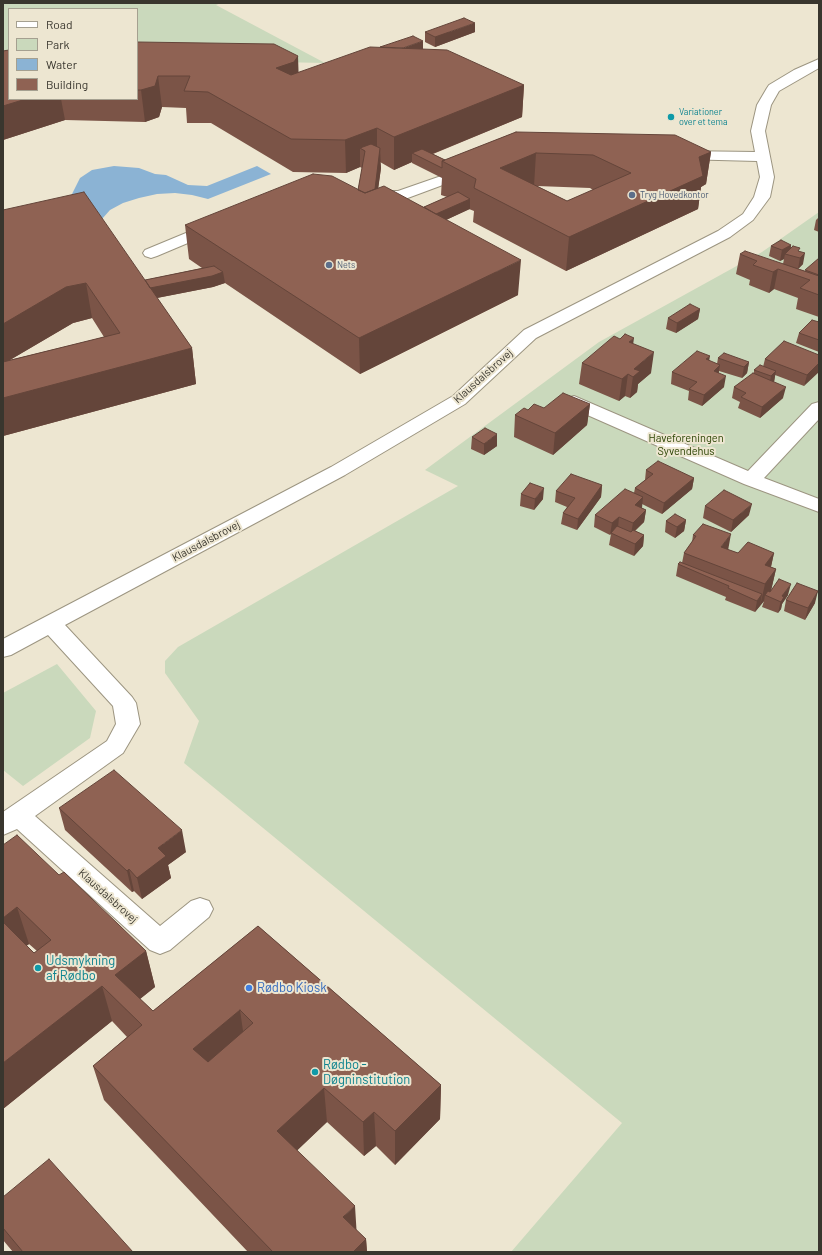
<!DOCTYPE html>
<meta charset="utf-8">
<style>
body{margin:0}
#map{position:relative;width:822px;height:1255px;overflow:hidden;background:#ede6d1;font-family:Barlow,sans-serif}
canvas{display:block}
.frame{position:absolute;inset:0;border:4px solid #39362e;pointer-events:none}
.legend{position:absolute;left:8px;top:8px;width:130px;height:92px;box-sizing:border-box;background:#ede6d1;border:1px solid #a5a090;margin:0;padding:5px 7px;list-style:none;font-size:12px;color:#39362e}
.legend li{display:flex;align-items:center;gap:8px;height:20px}
.legend b{width:20px;border:1px solid #a5a090}
</style>
<div id="map">
<canvas width="822" height="1255"></canvas>
<div class="frame"></div>
<ul class="legend">
<li><b style="height:5px;background:#fff"></b>Road</li>
<li><b style="height:11px;background:#cad9bc"></b>Park</li>
<li><b style="height:11px;background:#8bb3d4"></b>Water</li>
<li><b style="height:11px;background:#8f6253"></b>Building</li>
</ul>
</div>
<script>
const g = document.querySelector('canvas').getContext('2d');
g.lineJoin = 'round';
function fillPath(path, color) { g.fillStyle = color; g.fill(path, 'evenodd'); }
const toPath = rows => new Path2D(rows.map(r => 'M' + r).join(''));
function trace(path, color, width, dash) { g.strokeStyle = color; g.lineWidth = width; g.lineCap = dash ? 'butt' : 'round'; g.setLineDash(dash || []); g.stroke(path); }
function label(font, color, halo, rows, align = 'center') {
  g.font = font + ' Barlow,sans-serif'; g.lineWidth = 4; g.setLineDash([]); g.textBaseline = 'middle'; g.strokeStyle = halo; g.fillStyle = color; for (const [text, x, y, turn = 0] of rows) {
    g.save(); g.translate(x, y); g.rotate((+turn || 0) * Math.PI / 180); g.textAlign = isNaN(turn) ? turn : align; if (halo) g.strokeText(text, 0, 0); g.fillText(text, 0, 0); g.restore();
  }
}
fillPath(toPath([
 [3,3,221,3,216,5,325,63,137,59,137,9,9,9,9,68,3,70],
 [819,212,819,1252,511,1252,622,1123,184,763,199,721,165,673,165,661,178,647,458,486,425,470,599,342,762,252],
 [57,664,96,711,90,738,23,786,3,770,3,693]
]), '#cad9bc');
fillPath(toPath([
 [114,166,139,168,155,174,166,175,188,185,207,186,257,166,271,174,208,199,192,195,175,193,157,194,139,198,123,203,110,210,102,219,71,196,80,178,92,170]
]), '#8bb3d4');
const minor = toPath([
 [819,59,819,68,779,91,771,105,765,131,774,177,770,197,753,220,730,237,536,338,465,404,345,475,65,625,132,697,136,703,140,724,123,753,35,816,160,926,191,901,200,898,209,901,213,909,209,917,170,950,160,954,150,950,17,829,3,835,3,812,107,741,116,724,113,706,48,635,11,655,3,657,3,639,331,467,453,396,524,330,718,231,743,214,754,197,760,177,757,161,680,159,675,158,673,155,675,152,680,151,755,152,751,131,757,105,767,88,769,85,794,70,819,59],
 [470,166,475,167,477,170,475,173,405,199,372,201,367,199,364,196,367,193,372,191,398,191,470,166],
 [215,221,221,223,223,226,221,229,157,256,151,258,145,256,143,253,145,250,215,221],
 [574,396,748,471,812,404,819,402,819,419,764,478,819,499,819,512,744,484,567,406,565,402,567,398,574,396]
]);
trace(minor, '#9c9581', 2);
fillPath(minor, '#fff');
fillPath(toPath([
 [425,32,475,32,435,47,425,42],
 [137,42,299,72,423,49,524,85,522,117,433,154,445,160,516,132,711,152,706,184,701,187,698,209,566,271,473,222,474,211,469,209,446,220,518,295,360,374,225,283,213,287,157,298,192,348,196,384,3,436,3,210,145,280,202,268,189,259,185,225,358,190,362,168,360,167,346,173,293,172,211,123,187,123,186,108,162,107,159,117,145,122,65,120,3,140,3,51,9,99,137,99],
 [380,162,394,170,412,162,412,163,442,178,441,195,447,197,424,207,378,188,381,168],
 [537,186,590,188,593,190,567,201],
 [92,318,104,337,10,360,73,323],
 [819,217,819,232,814,230,816,220],
 [791,245,791,248,799,252,803,264,798,269,805,271,819,258,819,317,796,309,798,298,774,289,769,293,749,285,750,280,736,274,740,254,783,264,784,259,780,261,769,256,771,246],
 [700,309,698,319,676,333,666,329,668,318],
 [819,322,819,352,796,343,799,333],
 [620,339,633,344,651,373,638,384,637,392,630,398,625,396,619,401,579,384,582,363],
 [819,355,804,386,775,375,774,382,783,398,760,418,738,408,740,402,732,398,734,387,754,373,754,370,763,367,765,359],
 [718,358,749,362,747,373,742,378,719,371,719,373,724,387,702,406,688,400,689,391,671,384,672,372,709,361,717,364],
 [590,404,587,425,553,455,514,437,515,415,528,410],
 [472,437,497,446,484,455,471,449],
 [646,470,694,478,692,489,662,514,642,504,642,508,646,510,644,522,635,531,644,535,643,546,634,556,609,545,611,534,610,535,594,527,595,515,634,493,635,488,645,480],
 [602,485,601,497,577,530,561,524,563,513,567,507,555,502,556,491],
 [521,494,543,499,534,510,520,506],
 [705,506,749,515,731,532,703,518],
 [686,520,684,531,675,538,665,532,666,521],
 [693,535,728,550,738,553,774,553,771,567,776,569,771,590,788,595,782,604,781,609,778,613,762,607,764,601,755,612,725,600,726,597,676,576,678,564,682,563,684,553,692,542],
 [786,600,815,603,805,620,784,611],
 [59,808,186,852,168,865,171,878,142,899,134,891,132,892,65,830],
 [3,845,59,875,146,951,155,987,140,999,153,1011,258,926,441,1085,440,1119,395,1165,376,1146,364,1156,327,1122,297,1150,356,1230,366,1239,367,1252,248,1252,104,1100,93,1066,127,1037,112,1021,3,1109],
 [29,944,37,951,34,953,26,946],
 [3,1197,133,1252,13,1252,3,1240]
]), '#7b5447');
fillPath(toPath([
 [475,23,475,32,435,47,435,37],
 [423,41,423,50,381,56],
 [298,56,299,86,276,68],
 [158,76,162,107,159,117,145,122,141,90],
 [524,85,522,117,422,158,412,153,412,162,394,170,394,137],
 [26,99,61,99,65,120,3,140,3,106],
 [377,128,377,160,360,148,360,167,346,173,345,140],
 [380,148,381,168,374,220,362,225],
 [711,152,706,184,701,187,698,209,566,271,569,237,699,157],
 [536,153,534,186,500,168],
 [470,199,470,209,413,235,413,224],
 [791,245,789,255,785,254,784,259,780,261,782,250],
 [805,253,803,264,798,269,800,258],
 [521,260,518,295,360,374,359,338],
 [778,269,774,289,769,293,773,272],
 [223,272,225,283,213,287,141,301,139,290],
 [86,283,92,318,73,323,3,364,3,324,66,287],
 [700,309,698,319,676,333,677,323],
 [634,338,631,359,629,342],
 [192,348,196,384,3,436,3,398],
 [654,352,651,373,638,384,637,392,630,398,634,369],
 [710,356,708,367,706,359],
 [749,362,747,373,742,378,744,367],
 [819,363,819,372,804,386,807,375],
 [720,365,718,376,714,371],
 [776,371,774,382,769,387,771,376],
 [628,374,625,396,619,401,622,379],
 [726,376,724,387,702,406,704,395],
 [786,387,783,398,760,418,762,407],
 [590,404,587,425,553,455,555,433],
 [497,434,497,446,484,455,484,444],
 [694,478,692,489,662,514,664,503],
 [602,485,601,497,577,530,578,519],
 [544,488,543,499,534,510,535,499],
 [643,497,642,508,635,505],
 [752,504,749,515,731,532,733,520],
 [646,510,644,522,631,534,633,523],
 [619,517,618,528,611,533,610,535,612,523],
 [686,520,684,531,675,538,677,527],
 [731,534,727,556,721,547],
 [644,535,643,546,634,556,635,544],
 [774,553,769,575,765,565],
 [776,569,771,591,765,595,764,601,760,606,765,584],
 [791,584,788,595,782,604,781,609,778,613,782,596],
 [818,591,815,603,805,620,808,608],
 [762,594,760,606,755,612,757,601],
 [182,830,186,852,168,865,171,878,142,899,137,878,158,848],
 [129,869,134,891,132,892,127,871],
 [17,907,29,944,13,956,3,928,3,918],
 [146,951,155,987,126,1010,115,975],
 [102,986,112,1021,3,1109,3,1063],
 [240,1010,245,1045,201,1084,193,1049],
 [441,1085,440,1119,395,1165,395,1131],
 [324,1088,327,1122,282,1165,277,1131],
 [374,1112,376,1146,364,1156,363,1122],
 [355,1206,357,1238,343,1217],
 [366,1239,367,1252,353,1252]
]), '#64453a');
const building = toPath([
 [464,18,475,23,435,37,425,32,464,18],
 [413,36,423,41,403,48,380,47,413,36],
 [137,42,274,44,298,56,294,62,276,68,291,75,370,47,447,50,524,85,394,137,377,128,345,140,291,139,208,92,184,91,190,76,158,76,155,86,141,90,137,90,137,42],
 [9,50,9,99,26,99,3,106,3,51,9,50],
 [516,132,675,135,711,152,699,157,703,176,569,237,474,188,476,179,442,161,516,132],
 [536,153,593,155,631,173,567,201,500,168,536,153],
 [371,144,380,148,375,189,365,193,358,190,365,151,360,148,371,144],
 [422,149,445,160,442,161,442,168,412,153,422,149],
 [313,174,332,176,365,193,384,186,521,260,359,338,185,225,313,174],
 [84,192,192,348,3,398,3,362,120,333,86,283,66,287,3,324,3,210,84,192],
 [458,192,470,199,436,214,424,207,458,192],
 [781,240,791,245,782,250,771,246,781,240],
 [793,246,800,248,798,251,805,253,800,258,785,254,793,246],
 [745,251,819,276,819,295,800,288,810,280,778,269,773,272,753,265,757,261,740,254,745,251],
 [819,258,819,275,805,270,819,258],
 [214,266,223,272,212,276,150,288,145,280,214,266],
 [690,304,700,309,677,323,668,318,690,304],
 [812,320,819,322,819,340,799,333,812,320],
 [625,334,634,338,629,342,654,352,634,369,640,371,633,377,628,374,622,379,582,363,614,336,620,339,625,334],
 [784,341,819,355,819,363,807,375,765,359,784,341],
 [697,351,710,356,706,359,720,365,714,371,726,376,704,395,689,389,697,382,672,372,697,351],
 [724,353,749,362,744,367,718,358,724,353],
 [760,365,776,371,771,376,754,370,760,365],
 [753,373,786,387,762,407,741,397,746,393,734,387,753,373],
 [563,393,590,404,555,433,515,415,524,408,528,410,534,404,544,408,563,393],
 [485,428,497,434,484,444,472,437,485,428],
 [658,461,694,478,664,503,635,488,653,474,646,470,658,461],
 [571,474,602,485,578,519,563,513,575,498,556,491,571,474],
 [530,483,544,488,535,499,521,494,530,483],
 [625,489,643,497,635,505,646,510,633,523,619,517,612,523,595,515,625,489],
 [724,490,752,504,733,520,705,506,724,490],
 [675,514,686,520,677,527,666,521,675,514],
 [703,524,731,534,721,547,738,553,748,542,774,553,765,565,776,569,765,584,684,553,696,536,693,535,703,524],
 [617,526,631,532,633,530,644,535,635,544,611,533,617,526],
 [680,562,762,594,757,601,728,588,729,586,678,564,680,562],
 [779,579,791,584,782,596,784,597,781,602,765,595,768,591,770,592,779,579],
 [797,583,818,591,808,608,786,600,797,583],
 [114,770,182,830,158,848,166,856,137,878,129,869,127,871,59,808,114,770],
 [17,835,59,875,64,872,146,951,115,975,153,1011,258,926,441,1085,395,1131,374,1112,363,1122,324,1088,277,1131,355,1206,343,1217,366,1239,353,1252,273,1252,93,1066,142,1025,102,986,3,1063,3,922,34,953,51,940,17,907,3,918,3,845,17,835],
 [240,1010,253,1023,208,1062,193,1049,240,1010],
 [49,1159,133,1252,23,1252,3,1228,3,1197,49,1159]
]);
fillPath(building, '#8f6253');
trace(building, '#64453a', 1);
for (const [x, y, r, color] of [
 [671,117,4,"#0f9aa8"],
 [632,195,4,"#5c6f8a"],
 [329,265,4,"#5c6f8a"],
 [38,968,4,"#0f9aa8"],
 [249,988,4,"#3f7fe0"],
 [315,1072,4,"#0f9aa8"]
]) { const dot = new Path2D(); dot.arc(x, y, r, 0, 2 * Math.PI); g.fillStyle = color; g.fill(dot); trace(dot, '#ede6d1', 1.5); }
label('9px', '#0d838f', '#ede6d1', [
 ["Variationer",679,112],
 ["over et tema",679,122]
], 'left');
label('9px', '#4e5e75', '#ede6d1', [
 ["Tryg Hovedkontor",640,195],
 ["Nets",337,265]
], 'left');
label('11px', '#39362e', '#ede6d1', [
 ["Klausdalsbrovej",483,376,-42],
 ["Klausdalsbrovej",206,541,-28],
 ["Klausdalsbrovej",108,896,42]
]);
label('11px', '#294200', '#ede6d1', [
 ["Haveforeningen",686,438],
 ["Syvendehus",686,451]
]);
label('13px', '#0d838f', '#ede6d1', [
 ["Udsmykning",46,961],
 ["af Rødbo",46,976],
 ["Rødbo -",323,1065],
 ["Døgninstitution",323,1080]
], 'left');
label('13px', '#366cbe', '#ede6d1', [
 ["Rødbo Kiosk",257,988]
], 'left');
</script>
